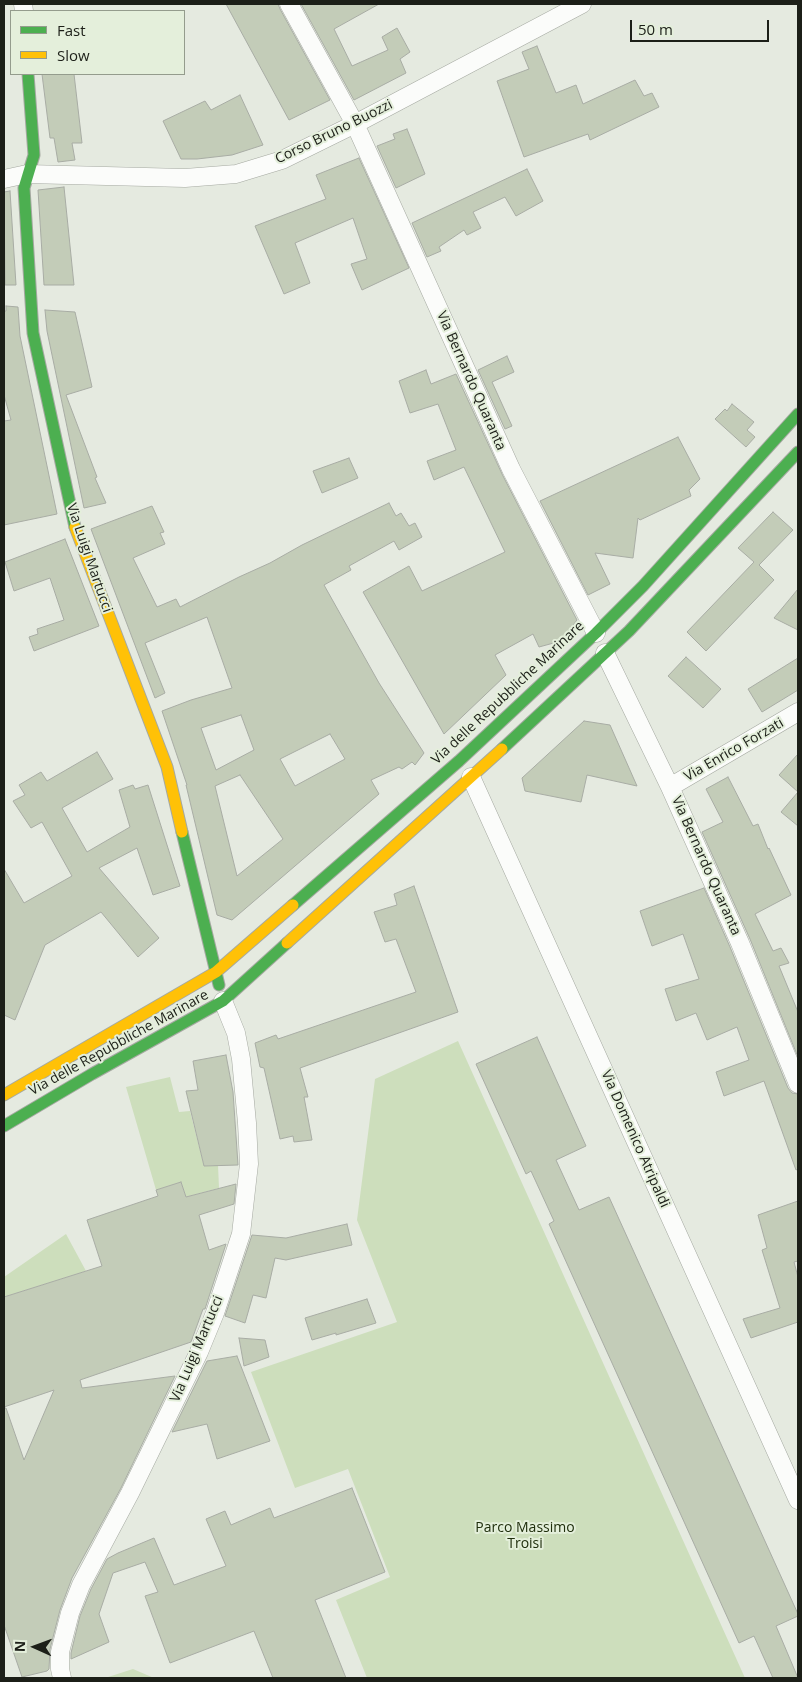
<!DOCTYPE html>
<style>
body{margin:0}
#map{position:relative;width:802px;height:1682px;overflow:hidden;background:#e5eae0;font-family:"Open Sans",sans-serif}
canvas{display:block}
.frame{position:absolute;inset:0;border:5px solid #1c1f18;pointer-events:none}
.legend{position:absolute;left:10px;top:10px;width:175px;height:65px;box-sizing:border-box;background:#e4efdb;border:1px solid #949c8d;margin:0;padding:6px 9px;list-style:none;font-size:15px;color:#1c1f18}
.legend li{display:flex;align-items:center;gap:10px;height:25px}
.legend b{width:25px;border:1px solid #949c8d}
.north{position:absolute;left:10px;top:1622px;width:50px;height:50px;-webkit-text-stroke:4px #e4efdb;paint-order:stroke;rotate:272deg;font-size:14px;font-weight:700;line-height:20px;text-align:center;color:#1c1f18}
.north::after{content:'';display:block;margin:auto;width:18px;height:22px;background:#1c1f18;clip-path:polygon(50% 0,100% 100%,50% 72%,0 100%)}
.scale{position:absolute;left:630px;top:20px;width:139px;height:22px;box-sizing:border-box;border:2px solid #1c1f18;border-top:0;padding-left:6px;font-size:15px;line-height:18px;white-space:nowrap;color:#1c1f18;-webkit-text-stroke:4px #e4efdb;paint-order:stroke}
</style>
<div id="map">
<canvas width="802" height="1682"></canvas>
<div class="frame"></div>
<ul class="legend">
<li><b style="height:6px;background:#4caf50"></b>Fast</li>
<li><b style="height:6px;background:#ffc107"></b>Slow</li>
</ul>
<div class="north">N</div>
<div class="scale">50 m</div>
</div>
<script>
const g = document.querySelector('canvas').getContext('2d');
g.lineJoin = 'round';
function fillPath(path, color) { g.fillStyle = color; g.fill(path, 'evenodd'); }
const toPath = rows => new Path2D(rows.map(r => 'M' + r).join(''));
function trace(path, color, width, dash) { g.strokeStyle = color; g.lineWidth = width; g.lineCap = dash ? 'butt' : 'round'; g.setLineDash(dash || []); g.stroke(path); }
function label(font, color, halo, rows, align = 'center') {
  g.font = font + ' "Open Sans",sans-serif'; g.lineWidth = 4; g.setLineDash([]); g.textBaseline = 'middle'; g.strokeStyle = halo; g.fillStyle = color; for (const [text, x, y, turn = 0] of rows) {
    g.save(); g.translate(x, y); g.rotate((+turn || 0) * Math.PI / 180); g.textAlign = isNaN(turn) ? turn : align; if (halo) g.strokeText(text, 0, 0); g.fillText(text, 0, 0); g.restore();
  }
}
fillPath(toPath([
 [458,1041,745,1678,367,1678,336,1600,390,1577,348,1469,295,1488,251,1372,397,1322,357,1220,375,1079],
 [170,1077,179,1112,190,1111,204,1166,218,1165,219,1188,186,1197,181,1182,156,1190,126,1087],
 [66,1234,86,1271,4,1297,4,1277],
 [133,1669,154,1678,105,1678]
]), '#cddebc');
const building = toPath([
 [226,4,278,4,280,9,330,100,289,120,226,4],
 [301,4,379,4,334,29,352,66,388,50,382,37,397,28,410,52,400,59,406,73,354,100,301,4],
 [537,46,556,93,576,85,583,104,635,80,644,96,652,93,659,107,590,140,588,134,524,157,497,81,529,69,522,52,537,46],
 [42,74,74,74,82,143,72,143,75,160,58,162,54,138,50,138,42,74],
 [240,95,263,145,232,155,197,159,181,159,163,121,205,101,211,110,240,95],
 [407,129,425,174,396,188,377,146,395,139,393,134,407,129],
 [359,158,409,268,362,290,351,264,367,259,353,218,295,243,310,283,284,294,255,226,326,199,316,175,359,158],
 [527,169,543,201,516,216,505,197,473,212,481,228,467,235,464,230,439,247,441,251,427,257,412,223,527,169],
 [64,187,74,285,44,285,38,190,64,187],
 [10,191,16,285,5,285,4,192,10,191],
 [6,306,18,307,20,336,57,514,4,525,4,421,11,420,4,395,4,311,6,311,6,306],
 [45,310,75,312,92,387,66,395,97,477,95,478,106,503,84,508,47,331,45,310],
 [507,356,514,372,492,382,512,426,505,429,478,370,507,356],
 [426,370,431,384,456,374,502,474,577,620,561,641,539,647,533,634,495,655,506,675,444,734,363,592,409,566,422,591,505,552,464,467,434,480,427,461,456,450,438,404,410,413,399,381,426,370],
 [732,404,754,422,747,430,755,437,746,447,715,419,725,409,727,411,732,404],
 [678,437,700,479,689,490,691,496,640,520,638,518,633,558,595,553,610,584,588,595,540,501,678,437],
 [349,458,358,478,322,493,313,471,349,458],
 [389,503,396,516,401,513,409,526,415,523,422,537,399,550,394,541,349,566,351,570,324,585,379,683,424,753,415,765,412,762,402,769,399,767,371,780,379,794,232,920,217,915,186,785,187,785,162,711,191,700,232,688,207,617,145,643,165,693,155,698,91,529,152,506,164,532,160,533,165,544,133,558,157,607,176,599,180,607,239,577,270,563,302,545,389,503],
 [241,715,254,750,216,770,201,728,241,715],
 [330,734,345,759,295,786,280,759,330,734],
 [240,775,283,839,237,876,215,786,240,775],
 [773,512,793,530,759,565,774,580,706,651,687,632,754,562,738,548,773,512],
 [65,539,99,626,34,651,29,637,38,634,37,629,64,620,50,578,14,591,5,562,65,539],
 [798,589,798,630,774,618,798,589],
 [686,657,721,689,703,708,668,676,686,657],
 [798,658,798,690,762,712,748,689,798,658],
 [584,721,610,725,637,786,587,775,581,802,525,791,522,778,584,721],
 [97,752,113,779,62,808,87,852,130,827,119,790,133,785,135,789,148,785,180,886,153,895,137,848,99,868,159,938,138,957,101,912,45,945,15,1020,4,1015,4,869,24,903,72,876,42,822,31,828,13,801,25,795,19,785,41,772,47,781,97,752],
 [798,754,798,826,781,812,798,792,779,775,798,754],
 [728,777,753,826,758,824,768,849,769,848,791,895,755,914,773,951,781,948,789,963,779,966,798,1012,798,1057,750,939,702,832,723,822,706,789,728,777],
 [414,886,458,1012,300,1068,308,1097,304,1097,312,1140,294,1142,293,1136,280,1139,264,1068,260,1067,255,1043,276,1035,278,1039,416,992,396,939,385,942,374,912,397,905,394,894,414,886],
 [704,888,730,947,788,1088,792,1093,798,1094,798,1169,796,1170,764,1081,724,1096,716,1072,749,1060,737,1027,707,1040,696,1013,676,1021,665,989,699,979,683,934,652,946,640,911,704,888],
 [537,1037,586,1146,556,1160,579,1210,609,1197,798,1614,798,1616,776,1626,798,1678,773,1678,754,1636,739,1643,549,1224,554,1221,531,1171,526,1174,476,1064,537,1037],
 [226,1055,233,1092,238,1165,204,1166,186,1091,198,1090,193,1061,226,1055],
 [181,1182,186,1197,236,1184,234,1204,199,1215,209,1250,226,1244,205,1309,203,1309,191,1342,80,1380,82,1388,175,1376,121,1488,72,1578,60,1610,50,1649,49,1669,47,1671,22,1677,4,1625,4,1408,6,1408,24,1460,54,1390,4,1407,4,1297,102,1266,87,1220,158,1196,156,1190,181,1182],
 [798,1201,798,1261,794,1262,798,1277,798,1322,751,1338,743,1319,780,1308,762,1250,767,1248,758,1215,798,1201],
 [347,1224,352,1245,286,1260,275,1258,266,1298,253,1295,245,1323,225,1316,252,1235,286,1238,347,1224],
 [367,1299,376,1323,336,1335,336,1333,312,1340,305,1318,367,1299],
 [239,1338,265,1340,269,1357,244,1366,239,1338],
 [237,1356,270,1441,217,1459,207,1424,172,1432,207,1361,237,1356],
 [352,1488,385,1572,315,1600,346,1678,273,1678,254,1631,170,1663,145,1596,158,1592,145,1562,113,1573,99,1614,109,1642,71,1659,71,1653,80,1616,91,1589,107,1559,118,1553,154,1538,174,1585,226,1566,206,1519,225,1511,231,1525,270,1508,274,1518,352,1488]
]);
fillPath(building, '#c3ccb8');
trace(building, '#a8aca4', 1);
const street = toPath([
 [23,4,24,11],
 [289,4,355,124,511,469,596,633],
 [4,179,27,174,185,178,236,174,282,160,355,124,582,4],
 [605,653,670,787,740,943,798,1084],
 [471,777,798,1500],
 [670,787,798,712],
 [62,1678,60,1669,60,1652,70,1613,81,1585,130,1493,199,1352,215,1313,241,1234,249,1164,247,1123,241,1059,236,1033,223,1001]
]);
const fast = toPath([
 [28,74,34,155,24,188,33,333,75,527],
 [502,749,629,631,798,452],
 [182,832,219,985],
 [293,905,459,761,596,633,643,586,798,414],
 [4,1126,92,1074,223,1001,287,943]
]);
const slow = toPath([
 [75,527,167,767,182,832],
 [287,943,502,749],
 [4,1095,216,972,293,905]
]);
trace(street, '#a5a9a1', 19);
trace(fast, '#a5a9a1', 13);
trace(slow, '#a5a9a1', 13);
trace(street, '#fbfcfa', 18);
trace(fast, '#4caf50', 11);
trace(slow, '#ffc107', 11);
label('14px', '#1c1f18', '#e4efdb', [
 ["Corso Bruno Buozzi",334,132,-26],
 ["Via Bernardo Quaranta",471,381,66],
 ["Via Luigi Martucci",89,558,71],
 ["Via delle Repubbliche Marinare",508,693,-43],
 ["Via Enrico Forzati",734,750,-30],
 ["Via Bernardo Quaranta",706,866,66],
 ["Via delle Repubbliche Marinare",119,1043,-29],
 ["Via Domenico Atripaldi",635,1139,66],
 ["Via Luigi Martucci",197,1349,-67]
]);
label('14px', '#202f0d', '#e4efdb', [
 ["Parco Massimo",525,1528],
 ["Troisi",525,1544]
]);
</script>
